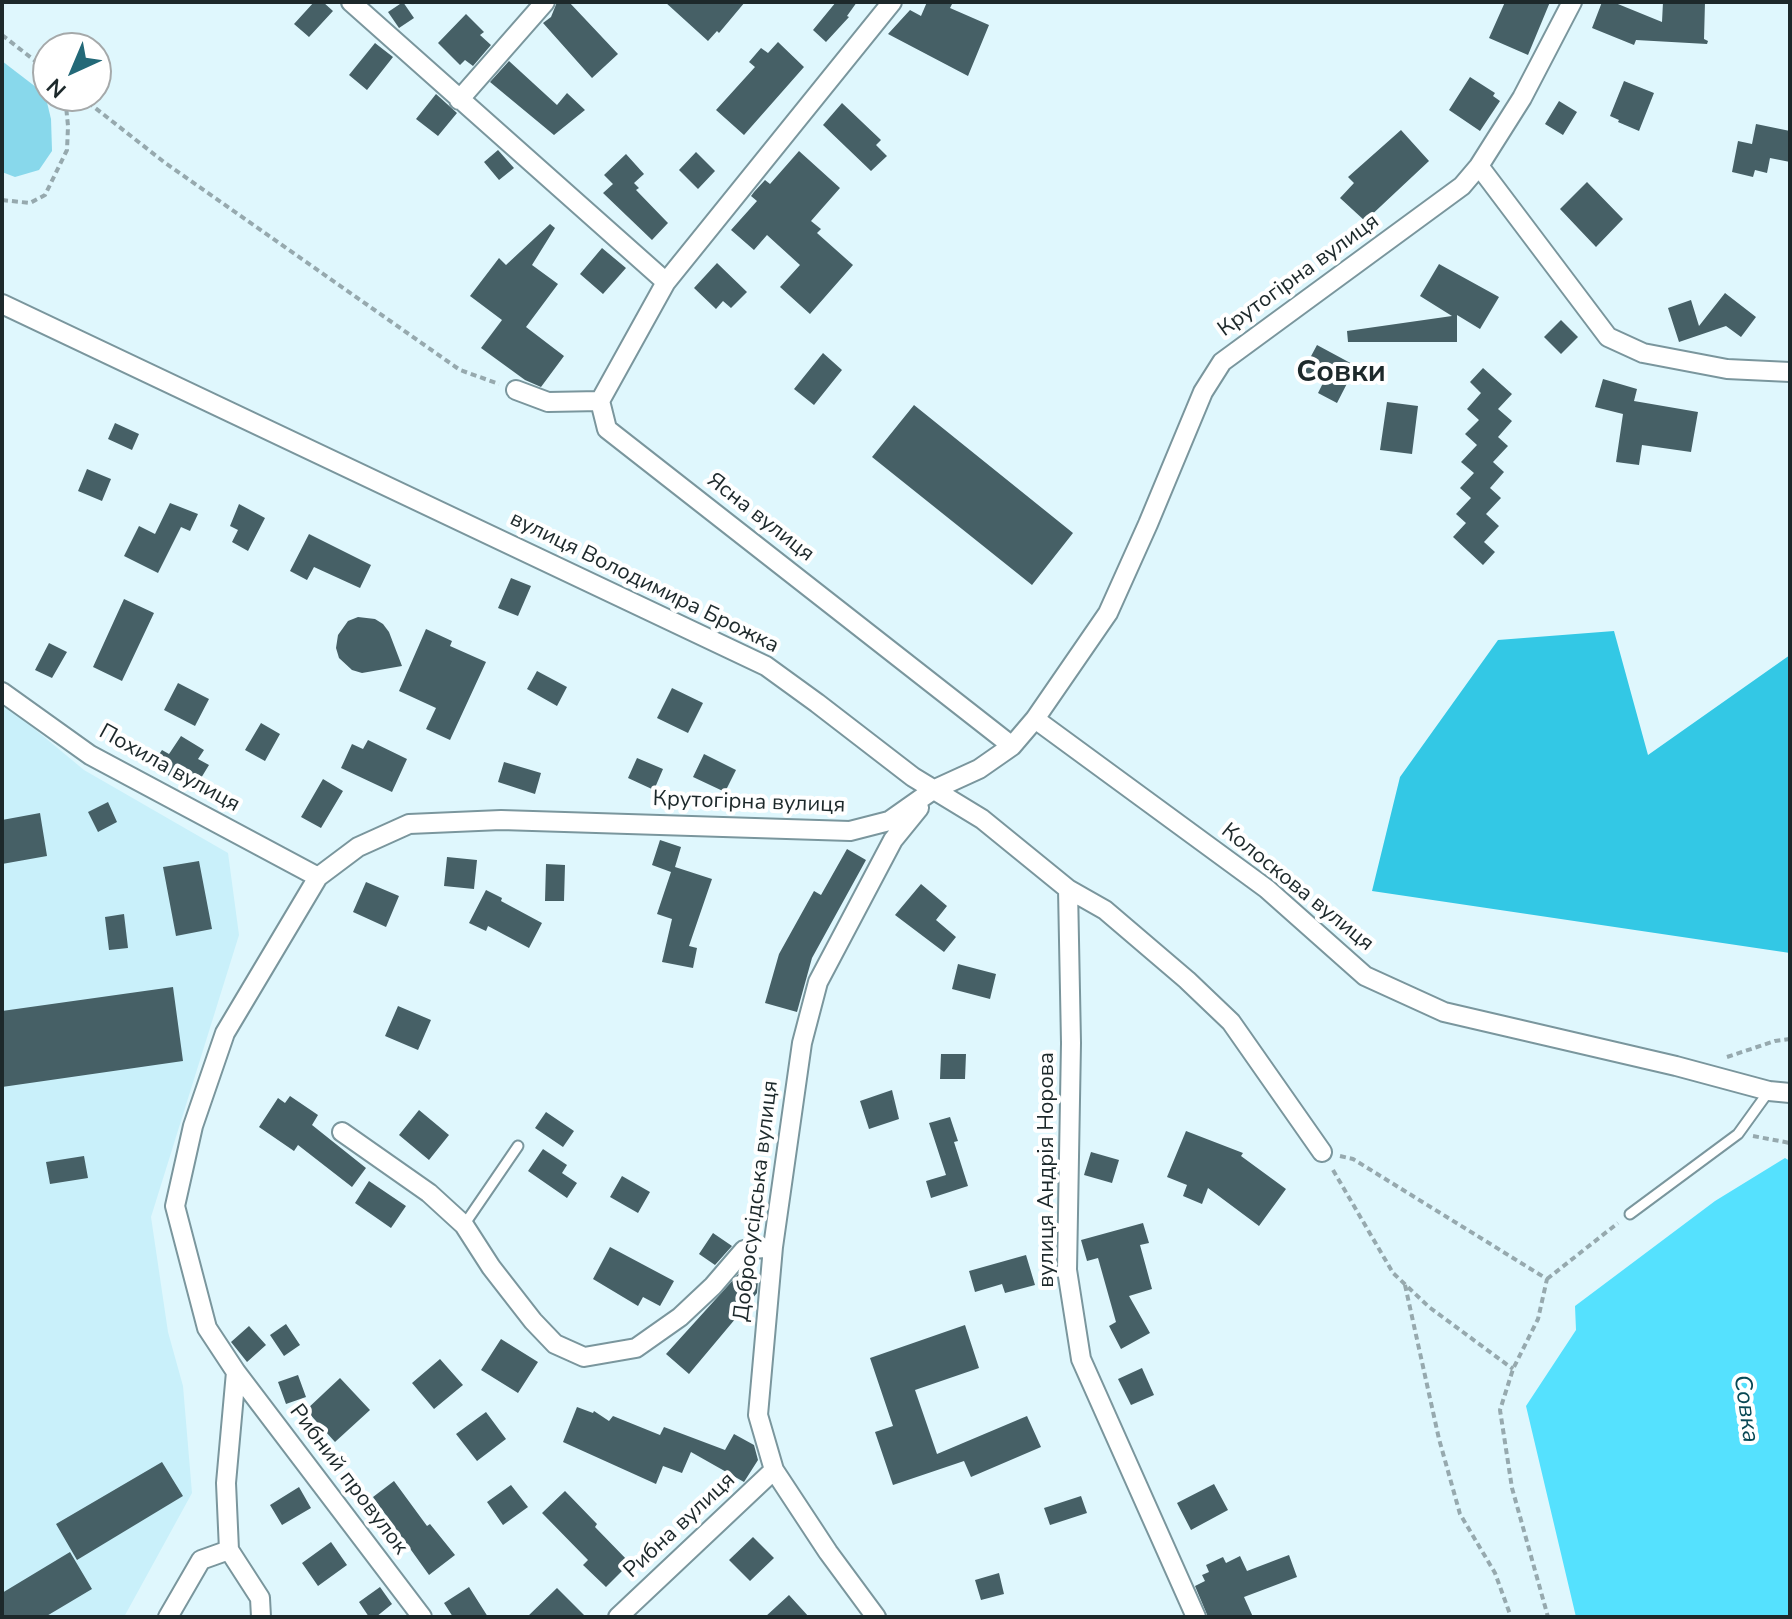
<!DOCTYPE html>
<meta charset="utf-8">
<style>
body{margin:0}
#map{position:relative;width:1792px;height:1619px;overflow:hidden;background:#dff7fd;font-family:"Nunito Sans",sans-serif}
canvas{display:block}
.frame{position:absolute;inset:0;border:4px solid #1d292b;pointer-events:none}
.north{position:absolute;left:32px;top:32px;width:80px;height:80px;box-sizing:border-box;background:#fff;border:2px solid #a5a9aa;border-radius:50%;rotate:224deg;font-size:22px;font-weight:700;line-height:32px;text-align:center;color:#1d292b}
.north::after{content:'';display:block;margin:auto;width:28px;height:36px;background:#236978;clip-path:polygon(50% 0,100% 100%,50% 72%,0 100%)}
</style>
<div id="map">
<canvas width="1792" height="1619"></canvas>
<div class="frame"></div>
<div class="north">N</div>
</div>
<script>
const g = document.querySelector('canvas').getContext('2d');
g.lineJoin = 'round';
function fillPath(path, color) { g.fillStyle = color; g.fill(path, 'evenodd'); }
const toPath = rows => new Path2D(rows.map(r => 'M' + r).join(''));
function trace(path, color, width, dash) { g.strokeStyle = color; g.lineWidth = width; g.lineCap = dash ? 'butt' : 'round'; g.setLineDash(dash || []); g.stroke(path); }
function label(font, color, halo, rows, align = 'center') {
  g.font = font + ' "Nunito Sans",sans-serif'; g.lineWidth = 8; g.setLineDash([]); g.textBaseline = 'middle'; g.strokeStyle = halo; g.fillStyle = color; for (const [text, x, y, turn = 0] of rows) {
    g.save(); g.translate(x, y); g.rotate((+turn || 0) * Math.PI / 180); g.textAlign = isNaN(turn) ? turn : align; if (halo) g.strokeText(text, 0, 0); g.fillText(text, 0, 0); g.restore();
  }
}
fillPath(toPath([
 [2,702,84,770,228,853,239,935,151,1217,168,1332,183,1386,192,1493,124,1617,2,1617]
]), '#c9f0fa');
fillPath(toPath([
 [2,61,45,94,51,119,52,151,39,170,15,177,2,172]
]), '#88d8eb');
fillPath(toPath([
 [1614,631,1648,755,1790,655,1790,953,1372,891,1400,777,1498,640]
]), '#33c8e5');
fillPath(toPath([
 [1785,1158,1790,1161,1790,1617,1576,1617,1526,1406,1576,1330,1575,1306,1715,1201]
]), '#55e1fe');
fillPath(toPath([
 [314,2,323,2,333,11,309,37,294,24],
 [403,2,414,18,399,28,388,12],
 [557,2,569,2,618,54,592,78,543,23,551,17],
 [665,2,745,2,719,33,717,31,708,41],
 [836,2,857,2,847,16,849,17,826,42,813,30],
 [927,2,953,2,950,8,989,25,968,76,888,34,910,10,921,16],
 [1505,2,1550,2,1528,55,1489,38],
 [1602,2,1613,2,1662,22,1663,2,1705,2,1704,39,1708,41,1707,44,1636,40,1634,45,1592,28],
 [466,14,484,32,480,35,491,45,473,66,465,60,460,65,438,43],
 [778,42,804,67,744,135,716,110,755,67,749,62,761,48,768,53],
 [375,43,393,57,367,90,349,75],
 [509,61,557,105,567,93,585,110,554,135,490,82],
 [1470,77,1495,93,1493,96,1500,101,1480,131,1449,110],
 [1624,81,1654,93,1639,131,1618,122,1619,120,1610,116],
 [436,94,457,113,438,136,416,119],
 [1559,101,1577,112,1563,135,1545,124],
 [842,103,881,140,876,145,887,156,871,171,823,125],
 [1756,124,1790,131,1790,162,1770,158,1767,173,1755,170,1753,177,1732,172,1738,141,1752,144],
 [1401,130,1429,161,1365,221,1340,198,1354,183,1348,177],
 [498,150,514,168,499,180,484,162],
 [799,151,840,188,811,221,821,229,817,233,853,265,810,314,780,287,800,265,767,235,754,250,731,230,757,201,751,196,754,192,765,180,770,184],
 [696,152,715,171,698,189,679,170],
 [626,154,644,174,634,183,639,188,636,190,668,223,652,240,603,193,613,184,604,175],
 [1587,182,1623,219,1596,247,1560,209],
 [550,224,555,228,532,265,558,284,526,327,564,356,541,387,525,380,481,348,502,320,470,296,499,258,506,265],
 [602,248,626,268,603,294,580,274],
 [717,263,747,292,731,308,723,301,716,309,694,288],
 [1439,264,1499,297,1480,329,1457,315,1457,342,1348,342,1347,331,1452,316,1420,296],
 [1725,293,1756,317,1741,337,1726,326,1679,342,1668,308,1691,300,1699,326],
 [1561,320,1578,337,1561,354,1544,337],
 [1317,345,1356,366,1337,403,1318,393,1323,383,1302,373],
 [823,353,842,370,814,405,794,389],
 [1483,368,1512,394,1498,409,1512,421,1498,437,1508,446,1493,462,1504,472,1490,488,1501,498,1486,514,1499,526,1484,542,1495,552,1483,565,1453,537,1466,523,1456,514,1471,498,1460,488,1474,473,1461,462,1477,445,1465,434,1479,420,1467,409,1481,393,1470,382],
 [1603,379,1637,389,1634,401,1698,412,1691,452,1642,445,1639,465,1616,462,1623,414,1595,407],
 [1387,402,1418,406,1412,454,1380,450],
 [914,405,1073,533,1032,585,872,457],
 [115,423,139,434,132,450,108,439],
 [87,469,111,479,102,501,78,491],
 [170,503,198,514,190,531,181,527,158,573,124,556,139,526,155,534],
 [239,504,265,518,248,551,232,542,238,530,230,526],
 [309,534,371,565,360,588,314,567,307,580,290,571],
 [511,578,531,586,518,616,498,608],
 [124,599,154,613,122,681,93,667],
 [358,617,375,619,383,624,389,632,402,666,362,673,352,670,339,658,336,648,338,635,348,621],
 [426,629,452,641,450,646,486,662,450,740,426,729,436,708,399,691],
 [49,643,67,652,52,678,35,670],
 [537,671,567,687,557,706,527,689],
 [178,683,209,699,195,726,164,710],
 [672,688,703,703,688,733,657,718],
 [261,723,280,734,265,761,245,750],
 [181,736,204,750,198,759,209,765,198,783,187,776,182,784,152,765,162,750,169,754],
 [368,740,407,759,392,792,341,768,352,744,363,749],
 [704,754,736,770,725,792,693,777],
 [637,758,663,769,654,790,628,778],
 [504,762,541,773,535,794,498,782],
 [323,779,343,791,321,828,301,817],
 [108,802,117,822,98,832,88,812],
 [40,813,47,856,2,864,2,820],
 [660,840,681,847,675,867,712,879,689,946,697,948,693,968,662,962,672,919,657,914,671,872,652,865],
 [847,849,866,860,812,958,797,1012,765,1003,779,954,814,891,821,895],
 [447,857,477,860,474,889,444,886],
 [199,861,212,929,176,936,163,867],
 [546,864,565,865,564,901,545,901],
 [366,882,399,896,386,927,353,912],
 [921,884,947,906,936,920,956,937,944,952,895,915],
 [486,890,502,898,501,901,542,923,529,948,488,926,486,931,469,923],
 [124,914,128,948,109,950,105,917],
 [958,964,996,974,990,999,952,989],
 [173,987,183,1061,2,1087,2,1011],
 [398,1006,431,1020,418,1050,385,1036],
 [941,1054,966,1054,965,1079,940,1079],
 [892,1090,899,1119,869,1129,860,1101],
 [290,1096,318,1115,312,1125,366,1168,352,1187,298,1145,294,1151,259,1127,278,1098,285,1103],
 [419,1110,449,1135,429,1160,399,1135],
 [546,1112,574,1131,563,1147,535,1128],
 [950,1117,958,1141,954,1142,968,1186,931,1198,926,1181,946,1175,929,1123],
 [1186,1131,1243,1153,1241,1156,1286,1189,1259,1226,1208,1188,1202,1204,1183,1196,1187,1185,1167,1177],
 [543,1149,567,1165,562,1173,577,1183,567,1198,528,1171],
 [1091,1152,1119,1160,1112,1183,1084,1175],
 [84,1156,88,1178,50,1184,46,1162],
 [622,1176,650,1192,638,1213,610,1197],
 [369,1181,406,1206,391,1228,355,1203],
 [1143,1223,1149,1243,1140,1245,1152,1289,1129,1296,1150,1333,1121,1349,1109,1326,1116,1322,1098,1258,1087,1261,1081,1240],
 [713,1233,732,1246,715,1265,699,1254],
 [610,1247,674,1281,660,1306,643,1297,638,1306,593,1279],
 [1026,1255,1035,1285,1005,1293,1002,1284,975,1292,969,1271],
 [743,1269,758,1281,757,1293,689,1374,666,1354],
 [286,1324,300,1345,284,1356,270,1335],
 [965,1325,979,1368,915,1390,937,1454,1027,1416,1041,1447,971,1477,964,1461,893,1485,875,1432,893,1426,870,1358],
 [249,1326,266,1345,247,1362,231,1342],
 [501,1339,538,1362,518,1393,481,1370],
 [440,1359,463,1385,434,1409,412,1383],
 [1142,1368,1154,1395,1131,1405,1118,1379],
 [298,1375,306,1397,286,1404,278,1382],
 [340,1378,370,1410,335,1442,306,1410],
 [577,1407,593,1413,594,1411,609,1421,613,1416,660,1435,664,1427,725,1450,734,1434,754,1445,758,1460,744,1482,691,1452,682,1473,663,1466,656,1484,563,1442],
 [486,1412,506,1439,477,1461,456,1434],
 [162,1462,183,1496,77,1560,56,1524],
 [394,1481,427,1526,430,1524,455,1555,429,1575,373,1497],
 [1214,1484,1228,1510,1191,1530,1177,1503],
 [511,1485,528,1507,503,1525,487,1502],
 [299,1487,311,1508,282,1525,270,1505],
 [565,1491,597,1524,595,1527,630,1563,606,1587,583,1565,588,1560,542,1513],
 [1081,1496,1087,1513,1050,1525,1044,1508],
 [753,1537,774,1558,750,1581,729,1560],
 [331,1542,347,1565,318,1586,302,1563],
 [70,1552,92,1589,45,1617,2,1617,2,1593],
 [1289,1555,1297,1577,1244,1597,1253,1617,1208,1617,1195,1586,1205,1581,1202,1575,1209,1572,1206,1565,1223,1557,1226,1563,1240,1556,1247,1571],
 [999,1573,1004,1594,981,1600,975,1580],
 [380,1587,392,1604,376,1617,369,1617,359,1602],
 [469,1587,488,1617,453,1617,444,1603],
 [557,1588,586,1617,527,1617],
 [789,1595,809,1617,765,1617]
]), '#466066');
const service = toPath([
 [1630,1214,1738,1134,1769,1091],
 [464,1225,518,1146]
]);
const minor = toPath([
 [351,2,666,282],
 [892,2,666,282,600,401,607,429,1012,746],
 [459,100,545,2],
 [1479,166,1608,337,1643,353,1727,369,1790,372],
 [2,304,766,666,817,703,913,777,982,819,1068,889,1105,910,1187,980,1231,1022,1322,1152],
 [516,390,548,402,600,401],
 [2,692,90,755,318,877],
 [1035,719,1267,889,1365,976,1444,1012,1676,1066,1769,1091,1790,1093],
 [1068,889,1071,1043,1067,1270,1081,1359,1196,1617],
 [342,1132,429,1193,464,1225,491,1267,533,1321,555,1344,584,1357,636,1348,680,1317,713,1286,744,1250,773,1247],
 [236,1372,226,1483,229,1550,260,1598,261,1617],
 [168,1617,201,1560,229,1550],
 [422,1617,236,1372,207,1328,175,1206,193,1126,225,1033,318,877,358,847,409,824,501,820,850,831,889,821,933,790,979,769,1012,746,1035,719,1108,613,1148,524,1203,392,1222,362,1462,186,1479,166,1522,98,1572,2],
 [618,1617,774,1470],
 [876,1617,828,1552,774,1470,758,1415,773,1247,802,1043,818,982,893,840,919,808]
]);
trace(service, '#7a969d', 13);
trace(minor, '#7a969d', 22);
trace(toPath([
 [2,35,48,71],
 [80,96,164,162,460,370,499,384],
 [2,200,30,203,45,195,67,150,68,126,65,96],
 [1727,1057,1775,1041,1790,1039],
 [1753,1136,1790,1143],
 [1340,1156,1353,1159,1547,1279,1538,1319,1513,1369,1500,1410,1512,1488,1548,1617],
 [1333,1170,1393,1273,1429,1307,1513,1369],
 [1547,1279,1618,1223],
 [1405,1285,1439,1439,1460,1514,1495,1573,1511,1617]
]), '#96a9ae', 4, [6, 4]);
trace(service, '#fff', 9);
trace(minor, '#fff', 18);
label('22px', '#1d292b', '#fff', [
 ["Крутогірна вулиця",1299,276,-36],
 ["Ясна вулиця",760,518,38],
 ["вулиця Володимира Брожка",644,583,26],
 ["Похила вулиця",169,769,29],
 ["Крутогірна вулиця",749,803,2],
 ["Колоскова вулиця",1297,888,39],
 ["вулиця Андрія Норова",1048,1170,-90],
 ["Добросусідська вулиця",757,1201,-83],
 ["Рибний провулок",348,1480,53],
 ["Рибна вулиця",680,1526,-43]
]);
label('italic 24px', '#084854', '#fff', [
 ["Совка",1745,1409,82]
]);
label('bold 30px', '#1d292b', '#fff', [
 ["Совки",1341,374]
]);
</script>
